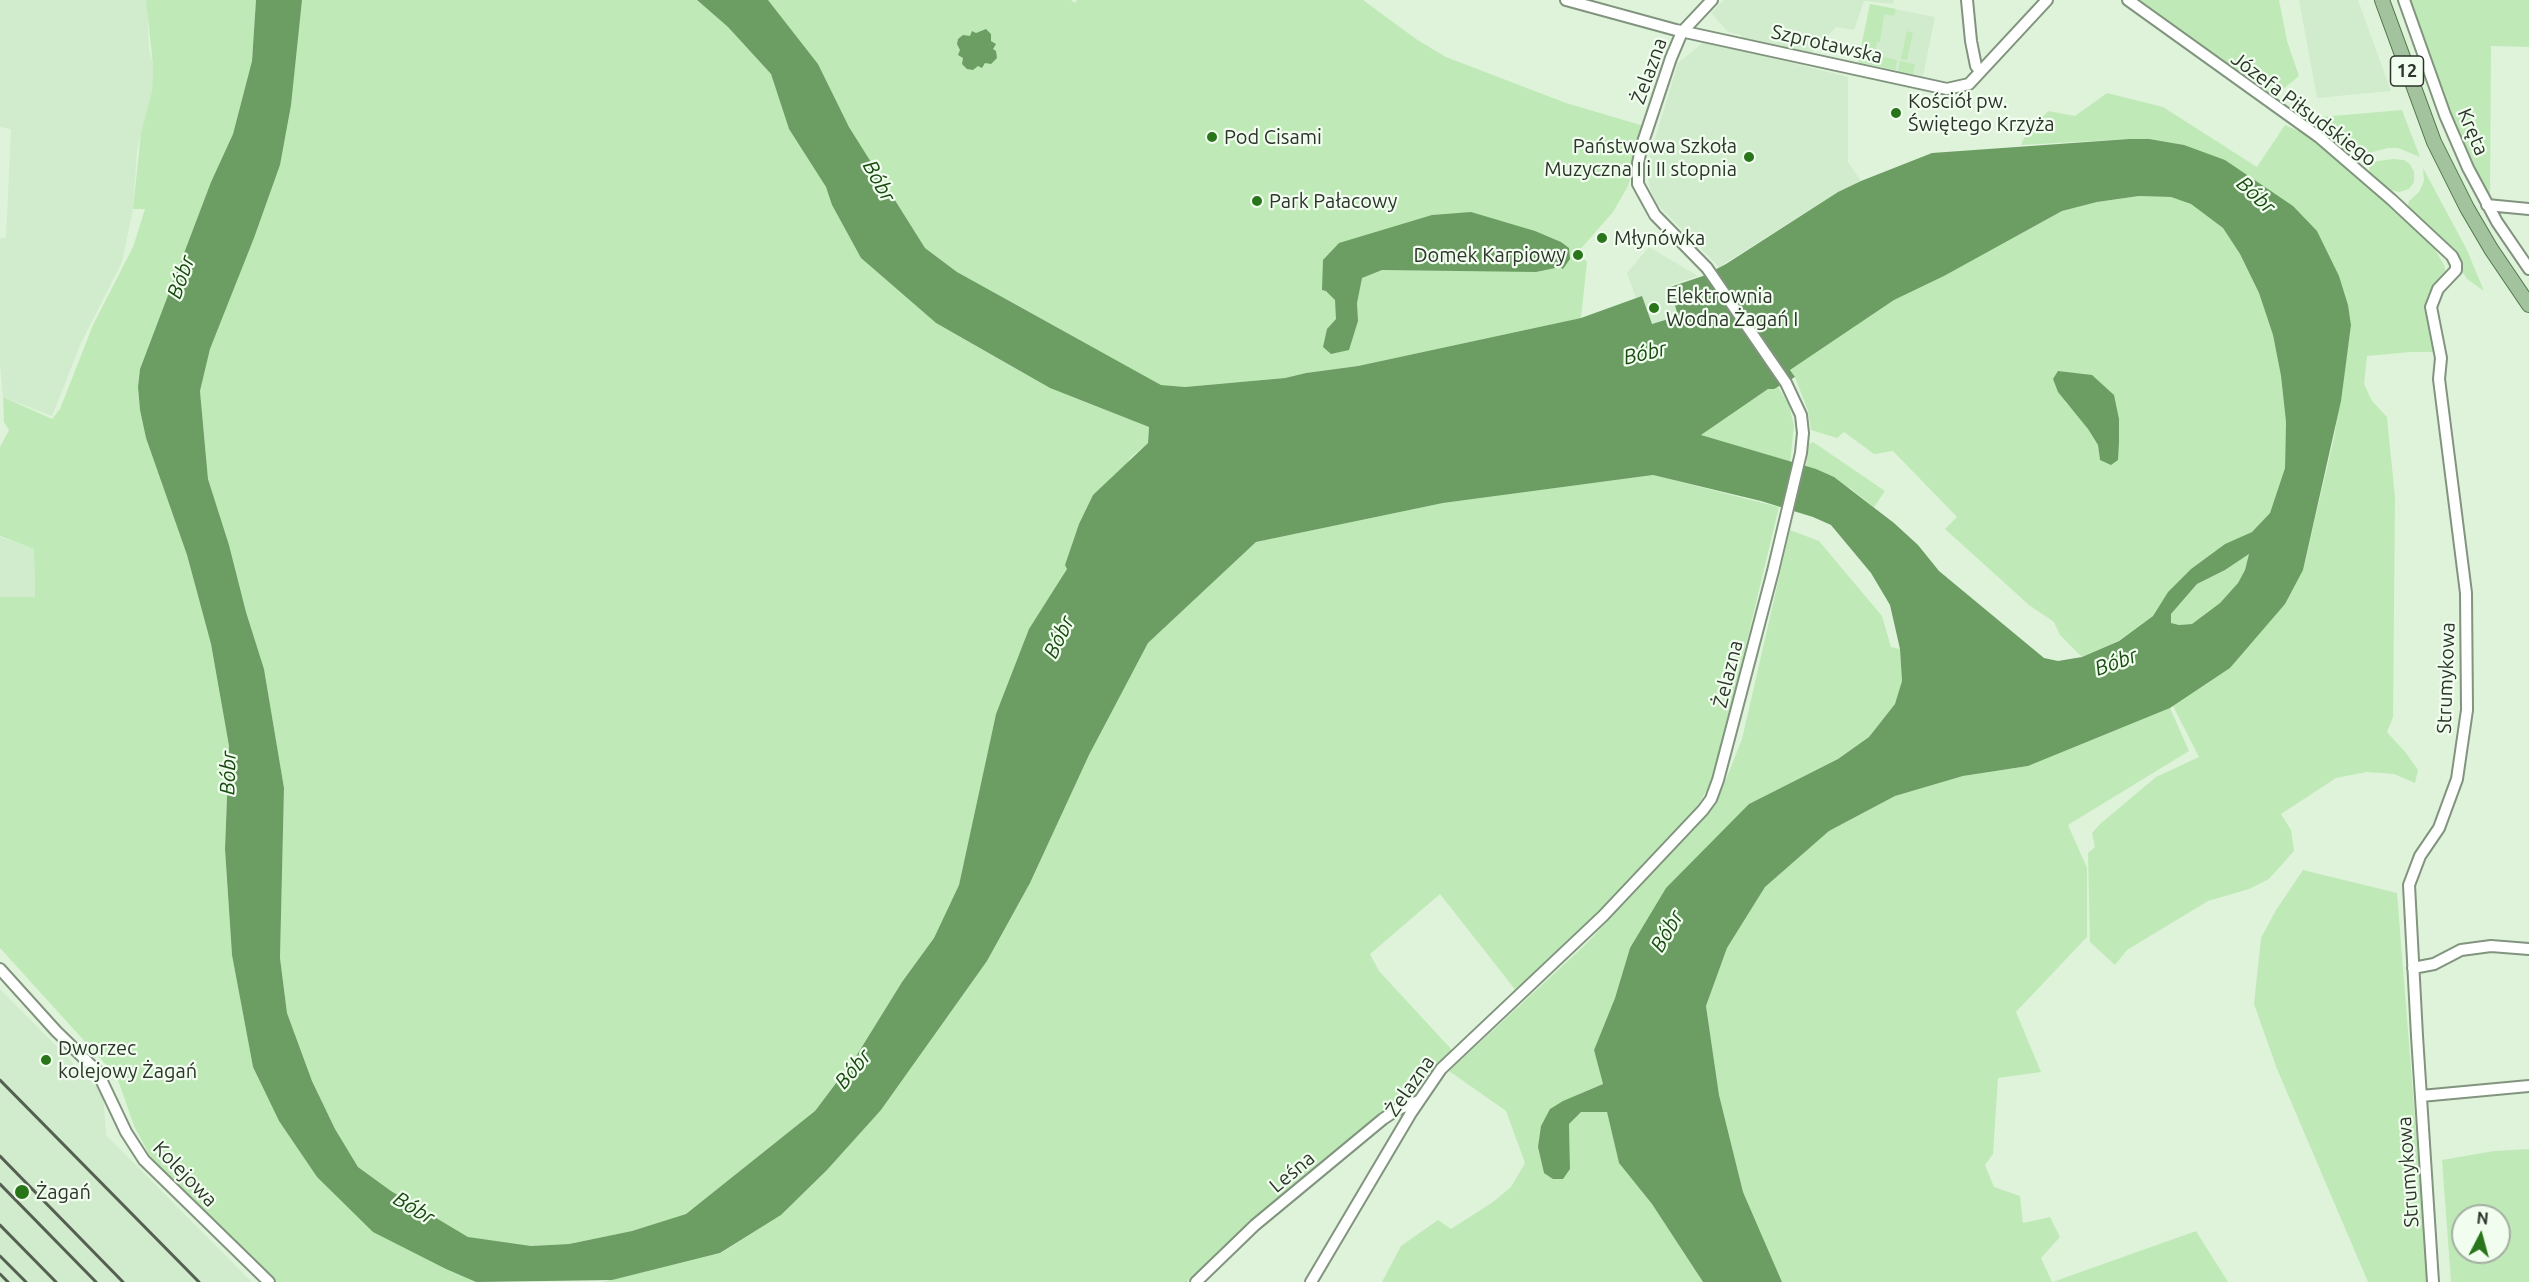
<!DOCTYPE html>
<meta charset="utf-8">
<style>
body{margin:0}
#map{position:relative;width:2529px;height:1282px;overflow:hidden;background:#dff3db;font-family:Ubuntu,sans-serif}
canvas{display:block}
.north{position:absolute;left:2451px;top:1204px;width:60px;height:60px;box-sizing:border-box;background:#f1feef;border:2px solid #a3aea1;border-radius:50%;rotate:6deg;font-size:16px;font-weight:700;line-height:24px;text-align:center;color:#2d352b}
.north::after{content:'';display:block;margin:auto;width:21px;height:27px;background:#29751a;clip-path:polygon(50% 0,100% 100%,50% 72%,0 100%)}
</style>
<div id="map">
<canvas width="2529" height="1282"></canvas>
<div class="north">N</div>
</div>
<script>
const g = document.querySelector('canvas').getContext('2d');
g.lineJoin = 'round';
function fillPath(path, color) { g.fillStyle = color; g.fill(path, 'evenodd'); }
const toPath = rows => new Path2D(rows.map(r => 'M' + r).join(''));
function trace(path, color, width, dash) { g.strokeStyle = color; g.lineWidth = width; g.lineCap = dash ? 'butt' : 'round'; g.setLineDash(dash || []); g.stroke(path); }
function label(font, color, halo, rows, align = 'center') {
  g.font = font + ' Ubuntu,sans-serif'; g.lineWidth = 4.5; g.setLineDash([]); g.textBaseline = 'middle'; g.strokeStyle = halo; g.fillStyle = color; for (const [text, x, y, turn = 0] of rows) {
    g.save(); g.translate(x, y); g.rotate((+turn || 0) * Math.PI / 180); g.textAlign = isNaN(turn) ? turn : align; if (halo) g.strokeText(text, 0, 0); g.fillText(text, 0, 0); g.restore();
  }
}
fillPath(toPath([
 [0,0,147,0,149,49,153,64,152,91,137,150,133,209,122,262,81,343,52,416,3,397,0,365,0,238,6,238,11,129,0,127],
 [1724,0,1894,0,1893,4,1864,1,1854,30,1836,27,1811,54,1741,38,1741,35,1728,32,1711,13],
 [2299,0,2358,0,2391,91,2317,98],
 [1870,4,1935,17,1923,76,1858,62],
 [1705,41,1848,77,1848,162,1861,181,1838,192,1719,267,1657,204,1650,189,1647,174,1651,152,1678,63],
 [1649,247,1698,276,1670,285,1679,316,1651,324,1642,297,1636,298,1627,273],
 [0,537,34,549,35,597,0,597],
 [0,989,103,1093,106,1135,252,1282,0,1282]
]), '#d1ebcd');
fillPath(toPath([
 [146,0,256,0,252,61,233,134,211,182,140,369,138,387,140,410,146,438,187,555,211,644,229,746,225,849,232,955,253,1067,279,1121,317,1177,446,1269,476,1282,273,1282,161,1169,149,1154,134,1126,117,1077,0,948,0,597,35,597,34,549,0,536,0,447,9,430,4,422,3,397,52,419,60,409,93,325,133,247,145,209,133,209,141,133,152,91,153,65],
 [302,0,697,0,728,27,771,74,789,129,826,187,832,205,861,258,936,323,1050,388,1149,427,1148,443,1130,458,1057,586,996,714,959,885,934,938,902,982,855,1058,815,1111,686,1214,632,1231,569,1244,531,1246,499,1243,468,1237,391,1191,358,1167,335,1129,312,1081,287,1013,280,958,284,788,264,669,246,612,229,545,208,479,200,391,210,349,254,238,280,165],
 [768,0,1071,0,1075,3,1077,0,1363,0,1416,39,1446,57,1566,103,1644,126,1628,186,1613,212,1578,252,1587,262,1581,318,1358,366,1306,373,1285,378,1185,387,1161,385,957,272,925,248,849,127,818,64],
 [2136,0,2279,0,2287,41,2299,76,2275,96],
 [2408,0,2529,0,2529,47,2491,46,2490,201,2455,127],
 [1870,4,1896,9,1894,16,1884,14,1880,42,1877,42,1874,55,1897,60,1895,70,1858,62],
 [1907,31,1913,33,1907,60,1901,59],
 [1900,61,1915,64,1913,74,1898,71],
 [2107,93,2163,107,2257,167,2285,125,2312,137,2433,246,2444,265,2447,277,2428,301,2436,352,2411,352,2367,356,2364,384,2372,401,2387,417,2395,497,2393,717,2387,732,2406,753,2418,770,2415,783,2394,774,2367,772,2336,778,2281,814,2291,830,2294,851,2269,879,2249,889,2208,901,2127,950,2115,965,2090,942,2088,853,2095,847,2092,833,2100,824,2156,777,2199,757,2173,706,2230,668,2303,570,2334,438,2351,325,2339,276,2254,180,2225,160,2129,139,2021,145,2024,138,2048,111,2075,116],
 [2402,110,2420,157,2398,148,2388,148,2369,153,2345,150,2325,136,2321,117],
 [2393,159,2404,160,2410,164,2414,172,2414,182,2409,189,2399,192,2390,190,2370,173,2369,166,2371,162],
 [2423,168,2467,250,2484,291,2467,279,2462,271,2462,262,2458,254,2410,210,2408,205,2409,201,2419,192,2424,181],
 [2140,196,2171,197,2191,204,2223,228,2240,254,2259,293,2273,335,2281,376,2286,422,2285,468,2270,513,2252,532,2225,544,2191,569,2168,592,2153,616,2118,641,2082,657,2060,635,2054,622,2029,605,1945,529,1957,517,1893,451,1874,454,1844,432,1837,438,1811,430,1808,411,1795,377,1790,370,1894,300,1944,276,2062,211,2097,202],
 [2065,402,2119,419,2118,460,2100,460,2098,445,2079,415],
 [1778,387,1789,405,1794,426,1790,463,1701,435,1768,389],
 [1813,442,1885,491,1874,507,1851,489,1816,469,1806,467,1809,444],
 [1653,475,1779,507,1726,728,1709,786,1697,807,1667,844,1600,916,1517,992,1440,894,1370,954,1379,971,1452,1050,1428,1075,1412,1097,1390,1107,1356,1139,1279,1199,1187,1282,602,1282,721,1253,781,1215,827,1170,881,1110,987,961,1030,883,1089,755,1148,643,1256,542,1443,503],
 [1790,530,1819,541,1882,616,1891,647,1900,649,1902,681,1896,704,1869,737,1838,759,1749,804,1630,948,1615,998,1594,1050,1603,1084,1564,1101,1550,1109,1542,1162,1544,1173,1570,1168,1569,1124,1581,1112,1607,1112,1619,1163,1652,1204,1703,1282,1382,1282,1401,1246,1438,1220,1451,1229,1493,1202,1511,1187,1525,1163,1506,1111,1449,1071,1586,944,1711,810,1723,787,1742,739],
 [2250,553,2245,570,2238,583,2220,603,2192,624,2179,625,2170,623,2171,614,2197,584,2225,570],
 [2170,708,2189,751,2068,825,2087,868,2087,937,2016,1012,2041,1072,1998,1078,1993,1154,1985,1165,1994,1187,2020,1196,2023,1223,2050,1217,2060,1237,2041,1258,2052,1282,1782,1282,1743,1192,1719,1095,1706,1006,1727,948,1765,887,1829,831,1895,796,1963,776,2028,766],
 [2303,870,2397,893,2428,1282,2368,1282,2277,1069,2254,1004,2261,938,2276,910],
 [2529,1149,2529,1282,2451,1282,2442,1160,2494,1151],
 [2463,1216,2499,1216,2499,1252,2463,1252],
 [2196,1231,2228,1282,2053,1282,2075,1274]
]), '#bfeab7');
fillPath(toPath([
 [256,0,302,0,291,105,280,165,254,238,210,349,200,391,208,479,229,545,246,612,264,669,284,788,280,958,287,1013,312,1081,335,1129,358,1167,391,1191,468,1237,531,1246,569,1244,632,1231,686,1214,815,1111,855,1058,902,982,934,938,959,885,996,714,1029,629,1067,569,1065,565,1079,524,1093,495,1148,443,1149,427,1050,388,936,323,861,258,832,205,826,187,789,129,771,74,728,27,697,0,768,0,818,64,849,127,925,248,957,272,1161,385,1185,387,1285,378,1306,373,1358,366,1581,318,1642,296,1652,324,1678,316,1670,287,1703,276,1726,264,1838,192,1861,181,1932,153,2129,139,2149,139,2184,145,2225,160,2293,206,2317,231,2339,276,2348,305,2351,325,2341,401,2303,570,2285,604,2230,668,2170,708,2028,766,1963,776,1895,796,1829,831,1765,887,1727,948,1706,1006,1719,1095,1743,1192,1782,1282,1703,1282,1652,1204,1619,1163,1607,1112,1581,1112,1569,1124,1570,1169,1563,1179,1553,1179,1544,1173,1538,1147,1541,1126,1550,1109,1563,1101,1603,1084,1594,1050,1615,998,1630,948,1666,888,1749,804,1838,759,1869,737,1895,704,1902,681,1900,649,1890,605,1871,573,1831,525,1813,517,1761,501,1653,475,1443,503,1256,542,1148,643,1089,755,1030,883,987,961,881,1110,827,1170,781,1215,720,1253,612,1280,476,1282,446,1269,373,1232,317,1177,279,1121,253,1067,232,955,225,849,229,746,211,644,187,555,146,438,140,410,138,387,140,369,211,182,233,134,252,61],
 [2139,196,2171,197,2191,204,2223,228,2240,254,2259,293,2273,335,2281,376,2286,422,2285,468,2270,513,2252,532,2225,544,2191,569,2168,592,2153,616,2119,641,2082,657,2058,661,2044,658,1939,571,1918,545,1894,523,1834,477,1816,469,1701,435,1768,389,1774,389,1795,377,1790,370,1894,300,1944,276,2062,211,2097,202],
 [2249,554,2245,570,2238,583,2220,603,2192,624,2179,625,2171,623,2171,614,2197,584,2225,570],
 [986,29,991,34,991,41,996,44,993,49,996,51,997,58,991,64,985,63,982,68,978,66,973,70,967,69,962,64,963,58,958,55,960,50,957,44,958,39,963,35,970,36,972,31,976,33],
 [1471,212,1535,231,1561,242,1569,248,1570,259,1563,269,1560,267,1536,272,1382,270,1362,278,1357,303,1358,321,1349,350,1331,354,1323,347,1327,329,1336,319,1335,300,1326,291,1322,290,1323,260,1339,243,1432,215],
 [2058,371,2092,375,2114,395,2119,419,2119,443,2118,460,2111,465,2100,460,2098,445,2088,429,2058,392,2053,379]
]), '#6c9e64');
const minor = toPath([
 [1566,0,1676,30,1947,89,1969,84,2047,0],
 [1967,0,1971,41,1976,66,1980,71],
 [2128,0,2319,137,2392,200,2452,256,2456,264,2456,270,2438,289,2431,307,2441,358,2439,379,2466,593,2467,710,2457,779,2439,828,2420,856,2409,885,2417,1036,2433,1282],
 [2404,0,2445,115,2468,168,2497,222,2529,269],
 [2487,205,2529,209],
 [2413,968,2434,964,2461,950,2491,946,2529,949],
 [0,969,56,1031,97,1071,126,1132,144,1160,269,1282],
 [2421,1096,2529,1086],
 [1196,1282,1255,1225,1383,1119,1398,1109,1419,1101],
 [1311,1282,1411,1113,1441,1069,1603,916,1703,810,1711,799,1718,780,1773,571,1801,453,1803,433,1801,415,1786,383,1707,268,1655,215,1638,184,1638,163,1642,145,1671,58,1682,32,1712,0]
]);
const major = toPath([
 [2382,0,2434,142,2467,208,2491,249,2529,305]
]);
trace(minor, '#81947e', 14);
trace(major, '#51774a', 16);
trace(minor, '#fff', 10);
trace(major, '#a2c39d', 14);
trace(toPath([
 [0,1080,199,1282],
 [0,1156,123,1282],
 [0,1184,96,1282],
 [0,1225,56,1282],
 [0,1256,26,1282],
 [0,1274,8,1282]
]), '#556053', 3);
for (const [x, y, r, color] of [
 [1896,113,6,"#29751a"],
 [1212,137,6,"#29751a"],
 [1749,157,6,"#29751a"],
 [1257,201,6,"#29751a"],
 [1602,238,6,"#29751a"],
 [1578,255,6,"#29751a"],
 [1654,308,6,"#29751a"],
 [46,1060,6,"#29751a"],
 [22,1192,8,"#29751a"]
]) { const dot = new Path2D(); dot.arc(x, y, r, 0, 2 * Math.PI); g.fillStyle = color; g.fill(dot); trace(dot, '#f1feef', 2); }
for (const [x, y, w] of [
 [2407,71,33]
]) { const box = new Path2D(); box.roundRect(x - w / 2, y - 15, w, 30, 4.5); g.fillStyle = '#f1feef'; g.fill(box); trace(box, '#2d352b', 1.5); }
label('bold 18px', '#2d352b', null, [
 ["12",2407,71]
]);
label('20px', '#2d352b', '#f1feef', [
 ["Szprotawska",1827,44,13],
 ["Żelazna",1649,71,-70],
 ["Józefa Piłsudskiego",2304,109,37],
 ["Kręta",2473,132,67],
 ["Żelazna",1728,674,-76],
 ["Strumykowa",2446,678,-88],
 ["Żelazna",1410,1086,-55],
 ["Leśna",1292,1172,-40],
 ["Strumykowa",2408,1172,-94],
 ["Kolejowa",185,1174,46]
]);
label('20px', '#2d352b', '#f1feef', [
 ["Kościół pw.",1908,101],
 ["Świętego Krzyża",1908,124],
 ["Pod Cisami",1224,137],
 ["Państwowa Szkoła",1737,146,"right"],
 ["Muzyczna I i II stopnia",1737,169,"right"],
 ["Park Pałacowy",1269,201],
 ["Młynówka",1614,238],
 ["Domek Karpiowy",1566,255,"right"],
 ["Elektrownia",1666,296],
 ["Wodna Żagań I",1666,319],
 ["Dworzec",58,1048],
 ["kolejowy Żagań",58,1071],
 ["Żagań",36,1192]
], 'left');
label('italic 21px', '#194b10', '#f1feef', [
 ["Bóbr",879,181,61],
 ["Bóbr",2256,195,43],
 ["Bóbr",181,277,-70],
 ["Bóbr",1645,353,-13],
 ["Bóbr",1059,637,-64],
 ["Bóbr",2116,662,-20],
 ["Bóbr",228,773,-88],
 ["Bóbr",1667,931,-60],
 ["Bóbr",853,1069,-50],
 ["Bóbr",414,1208,31]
]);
</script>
